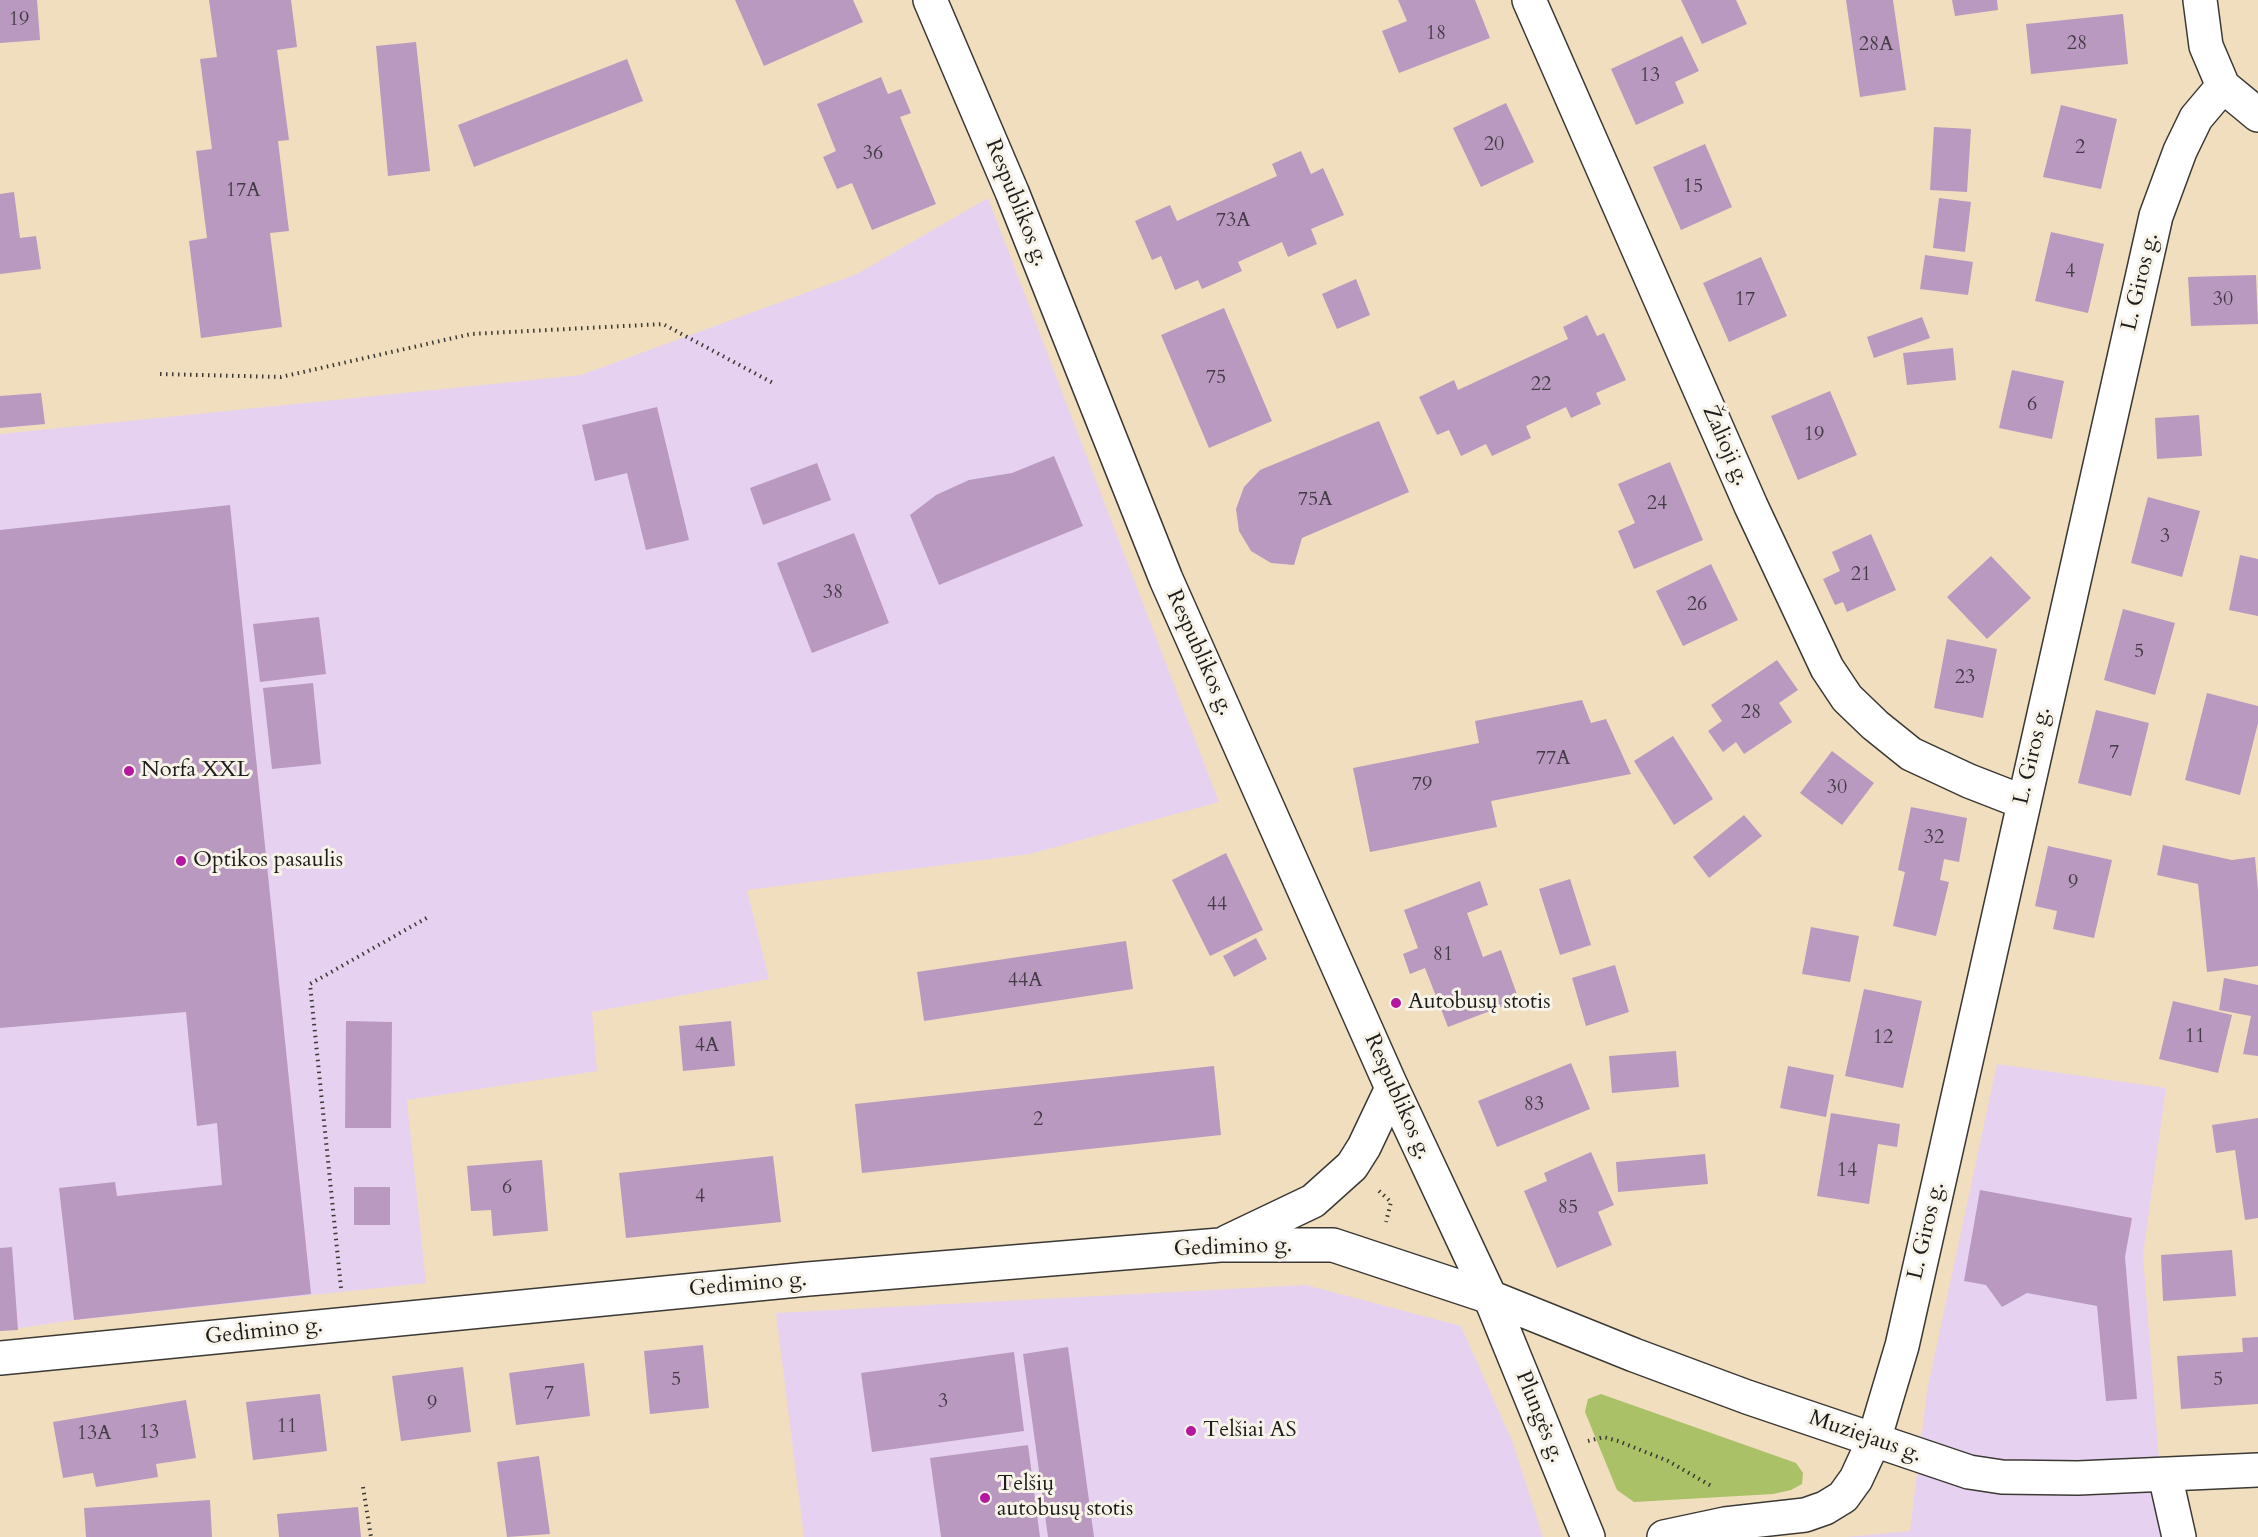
<!DOCTYPE html>
<meta charset="utf-8">
<style>
body{margin:0}
canvas{display:block;background:#f0debe}
</style>
<canvas width="2258" height="1537"></canvas>
<script>
const g = document.querySelector('canvas').getContext('2d');
g.lineJoin = 'round';
function fillPath(path, color) { g.fillStyle = color; g.fill(path, 'evenodd'); }
const toPath = rows => new Path2D(rows.map(r => 'M' + r).join(''));
function trace(path, color, width, dash) { g.strokeStyle = color; g.lineWidth = width; g.lineCap = dash ? 'butt' : 'round'; g.setLineDash(dash || []); g.stroke(path); }
function label(font, color, halo, rows, align = 'center') {
  g.font = font + ' Cardo,serif'; g.lineWidth = 6; g.setLineDash([]); g.textBaseline = 'middle'; g.strokeStyle = halo; g.fillStyle = color; for (const [text, x, y, turn = 0] of rows) {
    g.save(); g.translate(x, y); g.rotate((+turn || 0) * Math.PI / 180); g.textAlign = isNaN(turn) ? turn : align; if (halo) g.strokeText(text, 0, 0); g.fillText(text, 0, 0); g.restore();
  }
}
fillPath(toPath([
 [988,198,1219,802,1030,854,747,890,769,979,592,1012,597,1071,407,1100,426,1283,74,1320,0,1331,0,434,581,375,857,274],
 [1997,1064,2166,1088,2143,1255,2165,1537,1846,1537,1910,1531,1927,1391],
 [1306,1285,1461,1326,1513,1443,1543,1537,804,1537,776,1313]
]), '#e6d2f0');
fillPath(toPath([
 [1601,1394,1796,1463,1803,1473,1802,1484,1791,1490,1773,1494,1634,1502,1617,1490,1585,1412,1588,1399]
]), '#aac167');
fillPath(toPath([
 [0,0,37,0,40,40,0,43],
 [209,0,291,0,297,47,277,50,289,140,278,141,289,231,270,233,282,327,201,338,189,241,207,238,196,151,212,149,200,59,217,57],
 [735,0,853,0,863,22,764,66],
 [1398,0,1475,0,1490,38,1399,73,1382,31,1407,21],
 [1681,0,1736,0,1747,24,1702,44],
 [1846,0,1893,0,1906,90,1860,97],
 [1952,0,1997,0,1998,10,1955,16],
 [2123,14,2128,64,2031,74,2026,24],
 [1682,36,1699,71,1675,82,1684,103,1636,125,1611,69],
 [416,42,430,171,388,176,376,46],
 [627,59,643,101,474,167,458,125],
 [881,77,888,94,901,89,911,113,900,117,936,204,872,230,852,183,837,189,823,157,836,151,817,104],
 [1506,103,1534,162,1481,187,1453,128],
 [2061,105,2117,119,2101,189,2043,177],
 [1934,127,1971,129,1967,192,1930,190],
 [1705,144,1732,207,1681,230,1653,167],
 [1301,151,1311,174,1323,168,1344,215,1311,229,1317,244,1288,257,1282,242,1238,262,1242,271,1202,289,1198,280,1175,290,1161,256,1152,260,1135,221,1170,205,1177,221,1277,176,1272,164],
 [14,192,20,238,36,236,41,269,0,274,0,194],
 [1939,198,1971,202,1965,252,1933,248],
 [2051,232,2104,244,2088,313,2035,301],
 [1925,255,1973,262,1968,295,1920,289],
 [1761,257,1787,316,1729,342,1703,283],
 [2256,275,2258,324,2191,326,2188,277],
 [1356,279,1370,315,1337,329,1322,294],
 [1224,308,1272,421,1209,448,1161,335],
 [1587,315,1597,336,1604,333,1626,380,1596,393,1601,404,1571,418,1566,407,1526,426,1531,438,1492,456,1486,444,1461,456,1449,430,1437,435,1419,397,1454,380,1458,390,1568,339,1563,327],
 [1922,317,1930,338,1874,358,1867,337],
 [1953,348,1956,380,1907,385,1903,353],
 [2012,370,2064,381,2052,439,1999,428],
 [1830,391,1857,455,1798,480,1771,416],
 [41,393,45,424,0,428,0,396],
 [657,407,689,540,646,550,627,473,595,481,582,425],
 [2199,415,2202,456,2157,459,2155,418],
 [1379,421,1409,492,1302,538,1294,565,1271,563,1251,551,1239,531,1236,509,1244,487,1260,470],
 [1054,456,1083,526,939,585,910,515,936,495,969,480,1012,473],
 [1670,462,1703,540,1634,569,1618,531,1635,523,1618,484],
 [817,463,831,500,763,525,750,488],
 [2148,497,2200,511,2182,577,2131,563],
 [230,505,311,1294,74,1320,59,1188,115,1182,117,1196,222,1185,217,1123,197,1126,186,1012,0,1028,0,530],
 [854,533,889,623,812,653,777,563],
 [1871,534,1896,590,1847,612,1843,602,1835,605,1823,579,1840,571,1832,552],
 [2240,555,2258,559,2258,616,2229,610],
 [1991,556,2031,598,1987,639,1947,597],
 [1711,564,1738,620,1683,646,1656,591],
 [2123,609,2175,623,2155,695,2104,680],
 [319,617,326,674,260,682,253,624],
 [1947,639,1997,649,1983,718,1934,708],
 [1777,660,1798,690,1779,703,1792,722,1744,754,1736,742,1723,752,1708,731,1722,721,1711,705],
 [313,683,321,764,272,769,263,688],
 [2207,693,2258,706,2258,723,2240,795,2185,780],
 [1582,700,1591,723,1606,719,1631,774,1491,801,1497,827,1370,852,1353,768,1479,743,1475,721],
 [2096,710,2149,723,2131,796,2078,783],
 [1673,736,1713,799,1674,825,1634,761],
 [1832,751,1874,783,1842,825,1800,793],
 [1911,807,1967,818,1959,862,1944,859,1940,880,1949,882,1936,936,1893,926,1905,872,1898,870],
 [1744,815,1762,836,1709,878,1693,857],
 [2163,845,2232,860,2255,857,2258,890,2258,966,2207,972,2198,884,2157,875],
 [2048,846,2112,860,2094,938,2053,929,2057,911,2035,906],
 [1226,853,1263,930,1210,956,1172,880],
 [1570,879,1591,945,1560,955,1539,889],
 [1480,881,1488,905,1467,913,1483,957,1501,950,1519,1000,1448,1027,1425,968,1410,974,1403,954,1418,948,1404,910],
 [1811,927,1859,936,1850,982,1802,974],
 [1256,938,1267,959,1234,977,1223,956],
 [1126,941,1133,989,924,1021,917,972],
 [1615,965,1629,1012,1586,1026,1572,978],
 [2224,978,2258,985,2258,1056,2243,1054,2251,1016,2219,1010],
 [1864,989,1922,1001,1903,1088,1845,1076],
 [2173,1001,2232,1015,2218,1073,2159,1059],
 [346,1021,392,1022,391,1128,345,1128],
 [731,1021,735,1066,683,1071,679,1026],
 [1676,1051,1679,1087,1612,1093,1609,1056],
 [1571,1063,1590,1109,1497,1147,1478,1101],
 [1214,1066,1221,1135,862,1173,855,1104],
 [1788,1066,1834,1075,1826,1117,1780,1108],
 [1831,1113,1900,1124,1897,1147,1878,1144,1869,1204,1817,1196],
 [2258,1118,2258,1218,2245,1220,2235,1150,2216,1153,2212,1125],
 [1591,1152,1614,1205,1598,1212,1612,1245,1557,1268,1524,1191,1547,1181,1544,1173],
 [1705,1154,1708,1184,1618,1192,1616,1162],
 [773,1156,781,1222,626,1238,619,1173],
 [542,1160,548,1231,493,1236,491,1210,471,1211,467,1166],
 [354,1187,390,1187,390,1225,354,1225],
 [1980,1190,2132,1218,2125,1257,2137,1399,2106,1401,2097,1306,2027,1293,2002,1307,1986,1285,1964,1281],
 [12,1247,18,1330,0,1331,0,1248],
 [2232,1250,2236,1296,2163,1301,2161,1255],
 [2258,1337,2258,1404,2181,1409,2177,1356,2243,1352,2242,1338],
 [703,1345,709,1408,650,1414,644,1351],
 [1068,1347,1094,1537,1048,1537,1023,1354],
 [1014,1352,1024,1431,872,1452,861,1373],
 [584,1363,590,1416,516,1425,509,1373],
 [463,1367,471,1432,401,1441,392,1376],
 [320,1394,327,1451,253,1460,246,1402],
 [186,1400,196,1458,156,1464,158,1477,96,1487,93,1473,63,1478,53,1422],
 [1028,1445,1040,1537,941,1537,930,1458],
 [539,1456,550,1534,507,1537,497,1462],
 [210,1500,212,1537,86,1537,84,1508],
 [358,1507,361,1537,279,1537,277,1514]
]), '#b999bf');
const minor = toPath([
 [1529,0,1751,506,1827,668,1847,698,1875,725,1911,754,1969,781,2023,802],
 [2200,0,2206,46,2223,86,2258,115],
 [1874,1440,1902,1346,2156,216,2180,151,2196,118,2223,86],
 [2165,1475,2179,1537]
]);
const secondary = toPath([
 [930,0,1012,192,1166,579,1392,1088,1490,1297,1588,1537],
 [1490,1297,1634,1355,1747,1397,1969,1472,2002,1477,2078,1478,2258,1470],
 [1664,1537,1725,1524,1805,1515,1825,1508,1843,1497,1856,1479,1874,1440]
]);
const primary = toPath([
 [1227,1242,1313,1201,1352,1166,1364,1147,1392,1088],
 [0,1358,808,1279,1220,1245,1333,1245,1490,1297]
]);
trace(minor, '#3c3934', 36);
trace(secondary, '#3c3934', 36);
trace(primary, '#3c3934', 36);
trace(toPath([
 [160,374,281,377,471,334,663,324,773,383],
 [1379,1191,1391,1202,1386,1222],
 [341,1288,310,984,430,916],
 [1588,1441,1604,1437,1618,1441,1668,1461,1713,1487],
 [363,1487,371,1537]
]), '#3c3934', 4, [1.5, 4.5]);
trace(minor, '#fff', 33);
trace(secondary, '#fff', 33);
trace(primary, '#fff', 33);
for (const [x, y, r, color] of [
 [129,771,6,"#b5179e"],
 [181,861,6,"#b5179e"],
 [1396,1003,6,"#b5179e"],
 [1191,1431,6,"#b5179e"],
 [985,1498,6,"#b5179e"]
]) { const dot = new Path2D(); dot.arc(x, y, r, 0, 2 * Math.PI); g.fillStyle = color; g.fill(dot); trace(dot, '#f7f3e8', 2); }
label('20px', '#433b45', null, [
 ["19",19,20],
 ["18",1436,34],
 ["28",2077,44],
 ["28A",1876,45],
 ["13",1650,76],
 ["20",1494,145],
 ["2",2080,148],
 ["36",873,154],
 ["15",1693,187],
 ["17A",243,191],
 ["73A",1233,221],
 ["4",2070,272],
 ["17",1745,300],
 ["30",2223,300],
 ["75",1216,378],
 ["22",1541,385],
 ["6",2032,405],
 ["19",1814,435],
 ["75A",1315,500],
 ["24",1657,504],
 ["3",2165,537],
 ["21",1861,575],
 ["38",833,593],
 ["26",1697,605],
 ["5",2139,652],
 ["23",1965,678],
 ["28",1751,713],
 ["7",2114,753],
 ["77A",1553,759],
 ["79",1422,785],
 ["30",1837,788],
 ["32",1934,838],
 ["9",2073,883],
 ["44",1217,905],
 ["81",1443,955],
 ["44A",1025,981],
 ["11",2195,1037],
 ["12",1883,1038],
 ["4A",707,1046],
 ["83",1534,1105],
 ["2",1038,1120],
 ["14",1847,1171],
 ["6",507,1188],
 ["4",700,1197],
 ["85",1568,1208],
 ["5",676,1380],
 ["5",2218,1380],
 ["7",549,1394],
 ["3",943,1402],
 ["9",432,1404],
 ["11",287,1427],
 ["13",149,1433],
 ["13A",94,1434]
]);
label('22px', '#1c1c1c', '#f7f3e8', [
 ["Respublikos g.",1016,203,68],
 ["L. Giros g.",2141,282,-77],
 ["Žalioji g.",1725,446,66],
 ["Respublikos g.",1199,653,66],
 ["L. Giros g.",2033,756,-77],
 ["Respublikos g.",1397,1097,66],
 ["L. Giros g.",1927,1231,-77],
 ["Gedimino g.",1233,1248,-2],
 ["Gedimino g.",748,1285,-5],
 ["Gedimino g.",264,1332,-6],
 ["Plungės g.",1539,1417,68],
 ["Muziejaus g.",1865,1437,19]
]);
label('22px', '#1c1c1c', '#f7f3e8', [
 ["Norfa XXL",141,771],
 ["Optikos pasaulis",193,861],
 ["Autobusų stotis",1408,1003],
 ["Telšiai AS",1203,1431],
 ["Telšių",997,1485],
 ["autobusų stotis",997,1510]
], 'left');
</script>
